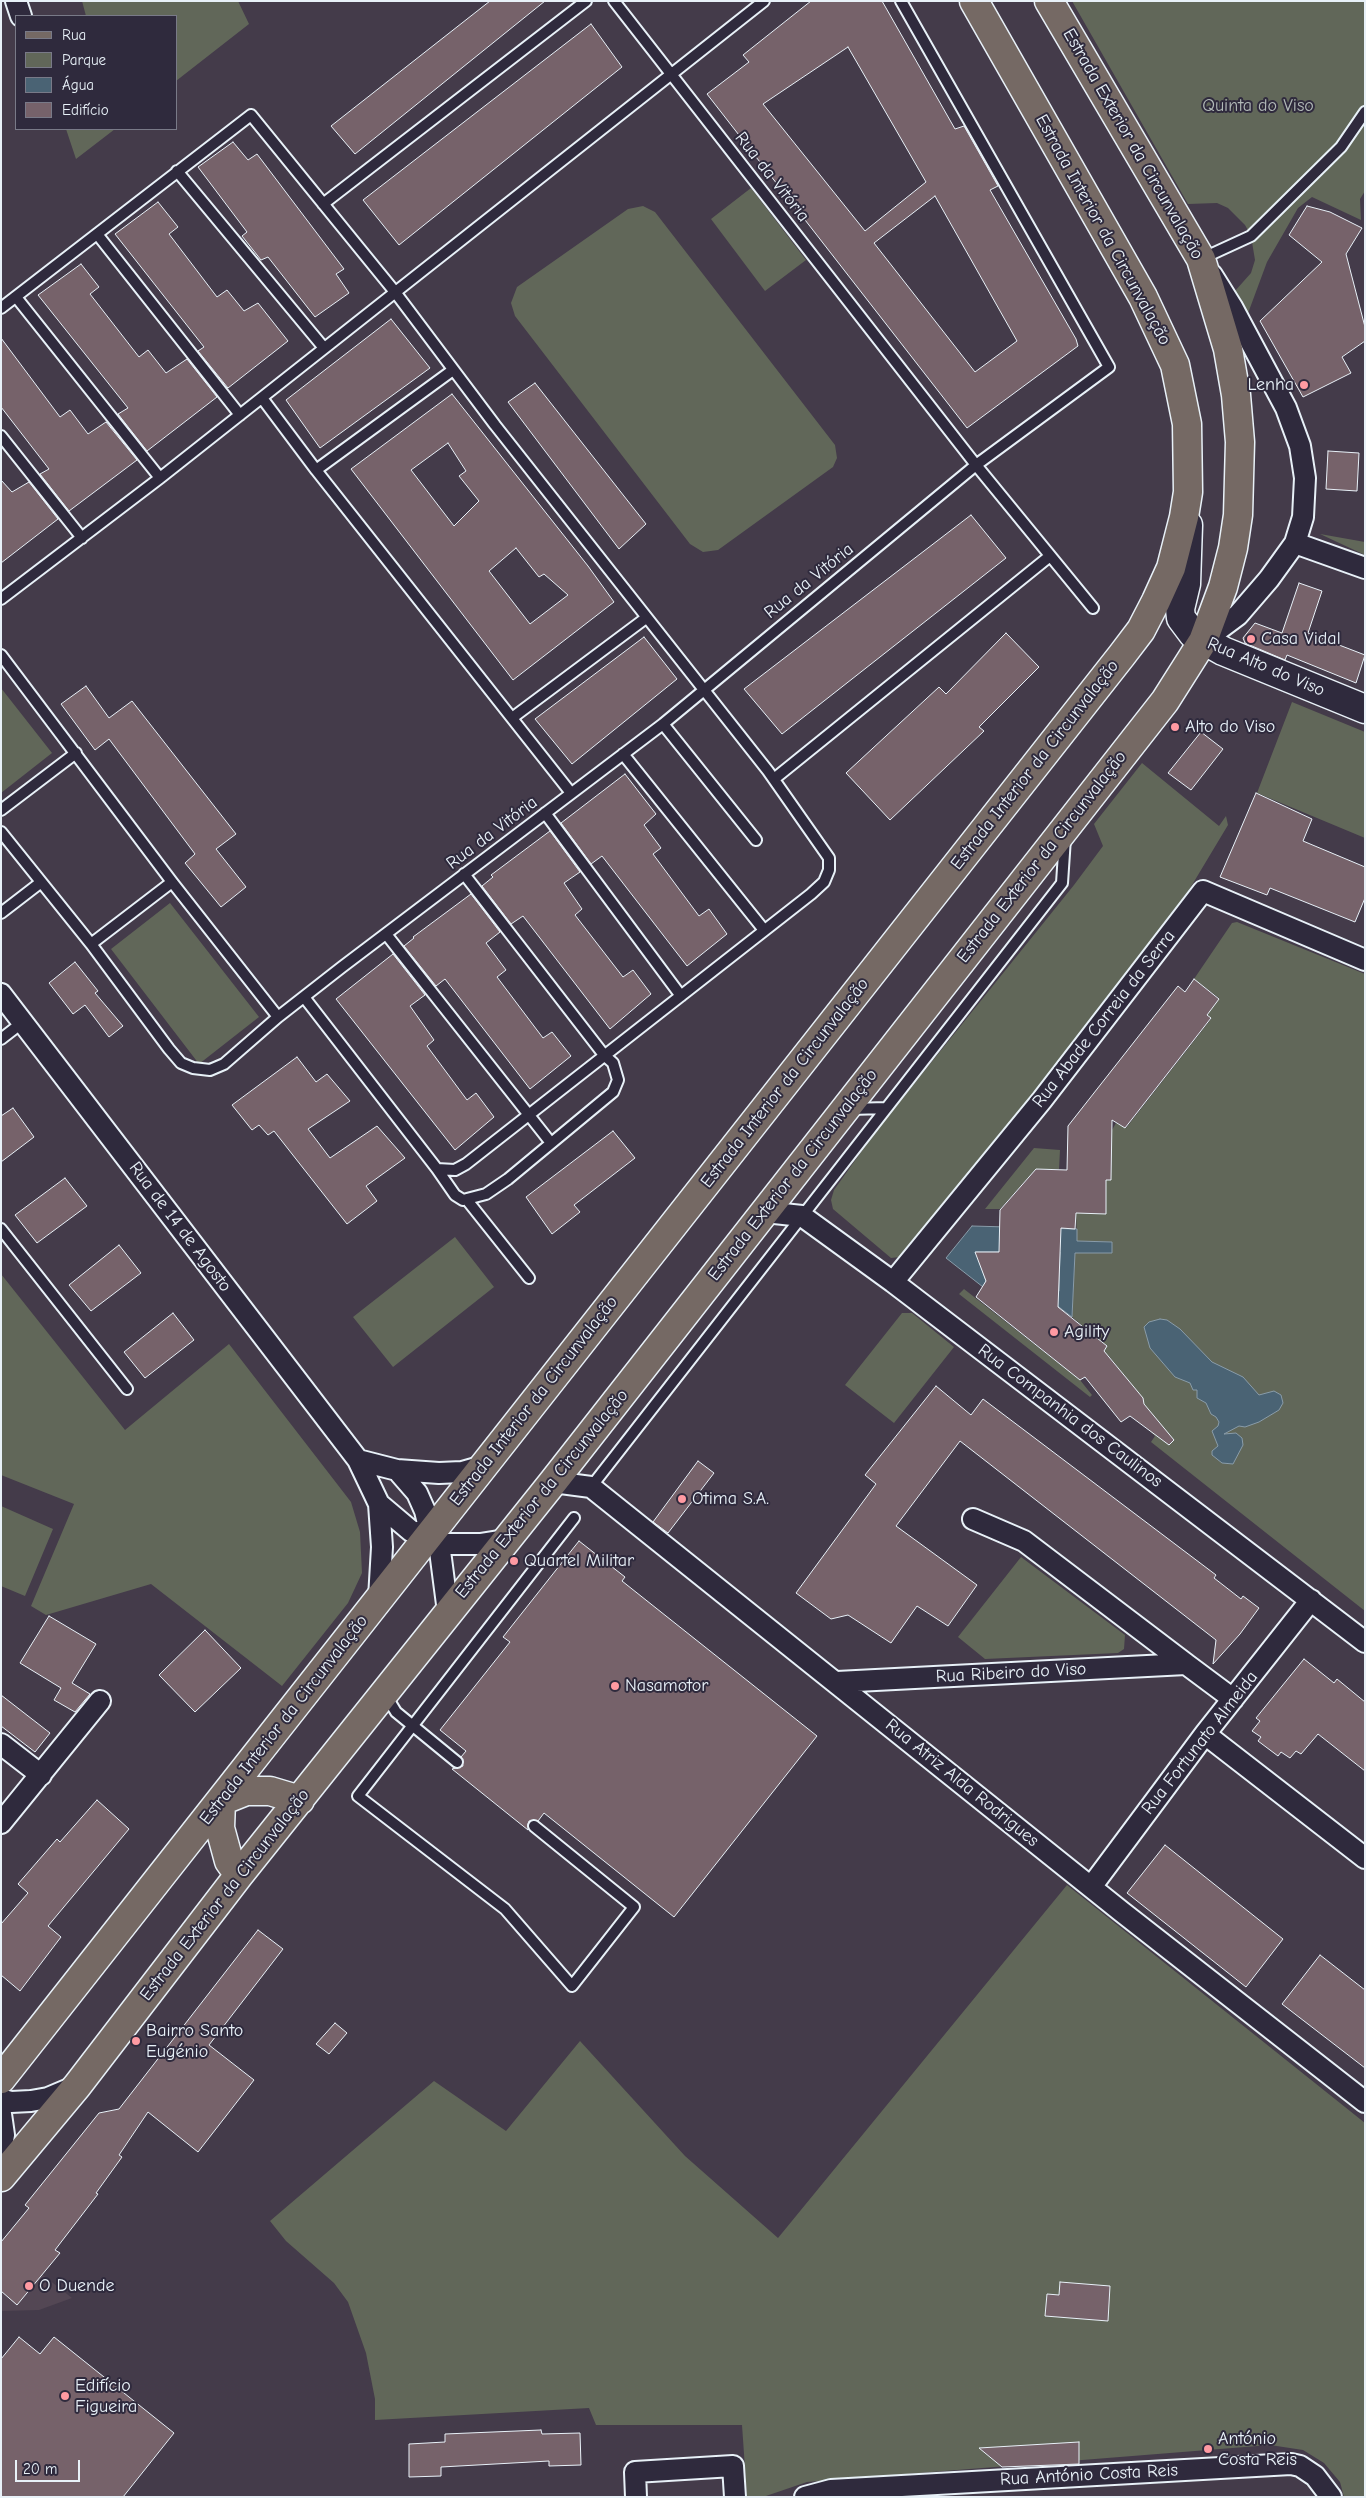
<!DOCTYPE html>
<meta charset="utf-8">
<style>
body{margin:0}
#map{position:relative;width:1366px;height:2498px;overflow:hidden;background:#443b4a;font-family:"Comic Neue",sans-serif}
canvas{display:block}
.frame{position:absolute;inset:0;border:2px solid #e8f1f8;pointer-events:none}
.legend{position:absolute;left:15px;top:15px;width:162px;height:115px;box-sizing:border-box;background:#2f2a3d;border:1px solid #797a88;margin:0;padding:6px 9px;list-style:none;font-size:15px;color:#e8f1f8}
.legend li{display:flex;align-items:center;gap:10px;height:25px}
.legend b{width:25px;border:1px solid #797a88}
.scale{position:absolute;left:15px;top:2460px;width:65px;height:22px;box-sizing:border-box;border:2px solid #e8f1f8;border-top:0;padding-left:6px;font-size:15px;line-height:18px;white-space:nowrap;color:#e8f1f8;-webkit-text-stroke:4px #2f2a3d;paint-order:stroke}
</style>
<div id="map">
<canvas width="1366" height="2498"></canvas>
<div class="frame"></div>
<ul class="legend">
<li><b style="height:6px;background:#756964"></b>Rua</li>
<li><b style="height:14px;background:#616759"></b>Parque</li>
<li><b style="height:14px;background:#4a6374"></b>Água</li>
<li><b style="height:14px;background:#76626a"></b>Edifício</li>
</ul>
<div class="scale">20 m</div>
</div>
<script>
const g = document.querySelector('canvas').getContext('2d');
g.lineJoin = 'round';
function fillPath(path, color) { g.fillStyle = color; g.fill(path, 'evenodd'); }
const toPath = rows => new Path2D(rows.map(r => 'M' + r).join(''));
function trace(path, color, width, dash) { g.strokeStyle = color; g.lineWidth = width; g.lineCap = dash ? 'butt' : 'round'; g.setLineDash(dash || []); g.stroke(path); }
function label(font, color, halo, rows, align = 'center') {
  g.font = font + ' "Comic Neue",sans-serif'; g.lineWidth = 4; g.setLineDash([]); g.textBaseline = 'middle'; g.strokeStyle = halo; g.fillStyle = color; for (const [text, x, y, turn = 0] of rows) {
    g.save(); g.translate(x, y); g.rotate((+turn || 0) * Math.PI / 180); g.textAlign = isNaN(turn) ? turn : align; if (halo) g.strokeText(text, 0, 0); g.fillText(text, 0, 0); g.restore();
  }
}
fillPath(toPath([
 [1,2242,72,2298,39,2310,1,2311]
]), '#534754');
fillPath(toPath([
 [82,1,238,1,249,24,176,81,176,16,86,16],
 [1072,1,1365,1,1365,191,1360,199,1361,220,1312,197,1298,208,1267,262,1247,316,1235,291,1251,273,1255,260,1251,236,1245,225,1228,208,1217,203,1188,204],
 [66,129,115,129,76,159],
 [751,188,806,260,765,291,711,219],
 [643,206,655,212,835,445,837,458,833,467,718,550,703,552,690,544,515,316,511,303,517,287,628,209],
 [1320,534,1365,542,1365,555],
 [1,688,52,753,1,793],
 [1292,702,1365,732,1365,838,1257,793],
 [1142,763,1219,826,1226,816,1228,825,1189,890,961,1188,906,1253,900,1257,891,1258,833,1209,831,1200,834,1190,876,1131,1074,885,1103,846,1094,824],
 [170,903,259,1017,199,1064,111,949],
 [1237,922,1365,974,1365,1611,1151,1442,1155,1436,1148,1429,1142,1398,1108,1355,1099,1359,1107,1346,1072,1317,1075,1253,1112,1253,1112,1242,1077,1241,1076,1213,1106,1180,1111,1180,1112,1130,1116,1123,1126,1128,1211,1019,1207,1015,1219,998,1194,979,1232,923],
 [1034,1148,1060,1150,1059,1169,1036,1169,1000,1209,985,1209],
 [455,1237,494,1287,393,1367,353,1317],
 [1,1274,125,1430,229,1344,351,1502,360,1532,362,1573,348,1603,282,1686,151,1584,46,1615,31,1606,74,1504,1,1475],
 [964,1289,1080,1380,1092,1395,1090,1397,959,1294],
 [902,1313,912,1313,917,1317,954,1347,894,1423,845,1385],
 [1,1506,53,1529,25,1596,1,1586],
 [1021,1557,1125,1635,1124,1649,1118,1653,985,1659,958,1637],
 [1067,1885,1365,2123,1365,2497,1344,2497,1340,2482,1324,2463,1303,2450,1270,2445,807,2482,763,2497,747,2497,742,2425,596,2425,589,2408,375,2420,375,2399,366,2353,348,2302,334,2283,286,2241,270,2221,434,2081,506,2131,580,2041,685,2156,778,2238]
]), '#616759');
const water = toPath([
 [972,1226,1077,1229,1077,1241,1112,1242,1112,1253,1075,1253,1072,1317,1051,1301,1059,1291,1060,1252,976,1252,986,1281,983,1287,946,1258,972,1226],
 [1160,1319,1167,1320,1180,1329,1212,1362,1243,1377,1259,1395,1274,1391,1281,1395,1283,1403,1279,1410,1259,1422,1245,1427,1239,1426,1224,1434,1236,1433,1242,1438,1243,1445,1233,1464,1222,1463,1212,1455,1212,1451,1218,1446,1212,1431,1218,1426,1219,1422,1216,1417,1211,1414,1206,1403,1197,1398,1197,1390,1193,1390,1190,1383,1175,1377,1150,1348,1144,1327,1149,1322,1160,1319]
]);
fillPath(water, '#4a6374');
trace(water, '#899ca9', 1);
const building = toPath([
 [490,1,545,1,355,154,331,126,490,1],
 [811,1,882,1,955,129,964,126,998,186,990,190,1076,339,1078,346,967,428,707,94,749,62,743,55,811,1],
 [848,47,926,182,865,231,763,104,848,47],
 [935,196,1017,341,975,372,874,243,935,196],
 [591,24,622,67,399,245,363,200,591,24],
 [233,142,248,160,257,154,344,269,336,274,349,293,315,317,268,257,261,260,242,236,247,232,198,167,233,142],
 [158,202,178,227,169,234,217,297,227,290,244,311,258,303,288,341,228,388,198,351,204,347,115,234,158,202],
 [1307,206,1330,212,1362,228,1346,254,1365,327,1365,341,1342,357,1351,373,1303,397,1260,321,1322,262,1289,235,1307,206],
 [81,264,99,287,90,294,139,357,148,350,166,373,187,359,217,397,147,451,118,414,128,408,38,295,81,264],
 [391,319,430,368,320,448,286,400,391,319],
 [1,338,60,417,70,410,88,434,106,422,137,460,69,511,40,474,49,469,1,407,1,338],
 [535,383,646,524,619,549,508,402,535,383],
 [452,394,588,566,614,602,513,680,351,469,452,394],
 [448,443,466,471,459,476,479,501,454,526,411,470,448,443],
 [516,548,539,577,544,574,568,595,530,624,489,571,516,548],
 [1328,451,1359,453,1357,491,1326,489,1328,451],
 [1,480,12,492,29,482,58,519,1,563,1,480],
 [971,515,1006,558,782,734,744,689,971,515],
 [1299,583,1322,591,1308,633,1365,655,1356,683,1287,655,1285,660,1245,643,1243,638,1255,623,1282,633,1299,583],
 [1006,633,1039,667,979,727,984,731,890,820,846,773,939,687,946,694,1006,633],
 [644,637,677,679,572,764,535,719,644,637],
 [86,686,109,718,132,701,236,834,216,849,246,887,221,907,185,863,195,854,109,739,95,750,61,704,86,686],
 [1201,732,1223,749,1191,790,1168,773,1201,732],
 [625,774,656,814,644,825,661,848,653,854,699,916,709,909,727,934,687,966,602,856,591,864,561,823,625,774],
 [1256,793,1312,819,1303,841,1365,867,1365,898,1355,922,1270,888,1267,895,1220,877,1256,793],
 [550,831,580,872,564,883,582,909,575,915,623,977,633,970,651,994,610,1029,523,916,511,924,482,886,493,877,491,875,550,831],
 [471,894,500,932,486,943,506,970,497,977,543,1038,552,1032,571,1056,530,1089,445,979,436,986,404,946,414,938,413,937,471,894],
 [393,954,425,995,410,1006,434,1040,427,1046,467,1100,476,1093,494,1117,455,1150,336,999,393,954],
 [75,962,98,991,95,993,123,1026,109,1037,85,1005,73,1014,49,983,75,962],
 [1194,979,1219,999,1207,1015,1211,1018,1125,1128,1112,1120,1111,1180,1106,1180,1106,1214,1076,1213,1075,1229,1061,1228,1058,1307,1107,1346,1104,1351,1143,1398,1144,1404,1174,1440,1169,1445,1130,1416,1121,1422,1085,1377,1080,1380,976,1297,986,1281,975,1252,999,1252,1000,1210,1036,1169,1067,1170,1068,1126,1178,986,1185,992,1194,979],
 [297,1057,316,1082,327,1074,350,1101,308,1129,330,1158,377,1126,405,1158,366,1186,377,1201,347,1224,274,1131,268,1135,259,1125,252,1130,232,1105,297,1057],
 [13,1108,34,1137,1,1162,1,1116,13,1108],
 [613,1131,635,1158,574,1205,580,1212,552,1234,526,1197,613,1131],
 [65,1178,87,1206,37,1243,15,1215,65,1178],
 [119,1245,141,1273,91,1311,69,1285,119,1245],
 [173,1313,194,1340,145,1378,124,1352,173,1313],
 [936,1386,971,1415,983,1399,1216,1575,1214,1578,1241,1599,1243,1596,1259,1608,1240,1634,1213,1664,1216,1640,960,1441,896,1526,977,1585,948,1626,917,1606,891,1643,848,1615,831,1619,796,1593,876,1484,865,1475,936,1386],
 [698,1461,714,1473,668,1533,653,1522,698,1461],
 [579,1541,625,1577,622,1581,817,1736,674,1917,544,1813,538,1821,529,1821,528,1830,452,1769,463,1766,461,1757,466,1751,440,1730,510,1642,503,1637,579,1541],
 [49,1616,96,1644,72,1683,90,1694,75,1712,54,1700,61,1688,20,1663,49,1616],
 [205,1630,241,1668,195,1712,159,1675,205,1630],
 [1304,1659,1334,1683,1337,1679,1365,1702,1365,1771,1318,1734,1301,1754,1296,1751,1290,1758,1281,1752,1278,1756,1258,1741,1261,1737,1252,1731,1260,1721,1256,1718,1304,1659],
 [1,1695,50,1733,35,1752,1,1726,1,1695],
 [97,1800,129,1829,48,1926,61,1937,20,1991,1,1975,1,1924,28,1893,18,1884,57,1839,60,1842,97,1800],
 [1165,1845,1283,1939,1246,1987,1127,1893,1165,1845],
 [258,1930,283,1949,209,2045,254,2080,198,2152,148,2112,119,2155,122,2157,96,2193,98,2194,55,2250,60,2253,17,2305,1,2291,1,2242,29,2208,25,2205,99,2113,119,2109,258,1930],
 [1320,1955,1365,1990,1365,2068,1282,2004,1320,1955],
 [335,2023,347,2033,329,2054,316,2044,335,2023],
 [1060,2282,1110,2286,1108,2321,1045,2316,1047,2294,1059,2295,1060,2282],
 [19,2337,40,2354,54,2337,174,2433,123,2497,1,2497,1,2359,19,2337],
 [541,2430,542,2434,580,2433,581,2465,549,2466,549,2461,441,2467,441,2476,409,2477,409,2444,445,2442,445,2434,541,2430],
 [1079,2442,1079,2464,1002,2467,979,2448,1079,2442]
]);
fillPath(building, '#76626a');
trace(building, '#e8f1f8', 1);
const service = toPath([
 [901,1,1109,367,976,465,1093,608],
 [177,171,324,348],
 [323,204,586,1],
 [97,234,240,415],
 [1201,259,1251,236,1341,147,1365,112],
 [16,297,160,478],
 [1,308,251,115,395,292,495,425,768,771,829,858,829,870,824,882,811,894,466,1164,455,1170,437,1169,304,997],
 [262,398,316,470,571,793],
 [1,436,82,538],
 [316,470,453,370],
 [1,599,160,478,764,1],
 [1,655,172,882,278,1017],
 [512,718,646,618],
 [663,724,756,840],
 [623,754,764,930],
 [774,779,1050,556],
 [1,810,76,753],
 [545,813,681,996],
 [1,832,91,944,169,1049,181,1063,193,1068,210,1070,224,1064,278,1017,342,967,663,724,976,465,614,1],
 [1,913,40,883],
 [386,934,551,1143],
 [91,944,172,882],
 [1,1039,23,1022],
 [850,1109,886,1108],
 [437,1169,455,1195,463,1200,486,1194,508,1179,613,1092,618,1080,613,1063,604,1055,464,874],
 [467,1200,529,1278],
 [1,1229,127,1389],
 [591,1487,1062,883,1065,838],
 [385,1694,396,1712,457,1762],
 [534,1826,634,1907,572,1986,505,1909,358,1796,574,1518]
]);
const minor = toPath([
 [16,1,21,16],
 [1295,543,1365,568],
 [1203,641,1238,615,1269,579,1295,543,1303,517,1305,478,1300,446,1286,408,1232,307,1212,275],
 [1,994,358,1460,379,1504,411,1531,431,1536,444,1544,480,1544,505,1540],
 [765,1212,802,1216,893,1282,1365,1642],
 [893,1282,1042,1100,1203,891,1365,960],
 [358,1460,397,1470,417,1493,425,1511,431,1536,440,1551,448,1612],
 [397,1470,439,1473,462,1472,483,1466],
 [553,1482,591,1487,1122,1912,1365,2102],
 [973,1519,1024,1541,1186,1664],
 [379,1598,382,1547,379,1504],
 [837,1682,1186,1664,1233,1699],
 [1205,1734,1365,1858],
 [1,1744,41,1775],
 [1,1823,100,1701],
 [1091,1887,1205,1734,1311,1600],
 [1,2099,11,2102,31,2101,48,2098,74,2087],
 [1,2114,4,2135,1,2151],
 [636,2497,635,2472,733,2466,735,2497],
 [805,2497,831,2490,1291,2464,1300,2466,1315,2476,1331,2497]
]);
const secondary = toPath([
 [1188,525,1186,584,1180,609,1181,618,1193,634,1223,651,1365,709]
]);
const primary = toPath([
 [239,1875,229,1861,220,1828,221,1801,246,1791,270,1791,300,1800],
 [1,2079,1122,655,1141,630,1156,601,1171,568,1184,517,1188,492,1187,424,1175,365,1143,297,974,1],
 [1,2177,77,2086,239,1875,553,1482,1165,701,1203,641,1223,587,1233,548,1238,515,1240,442,1236,395,1228,349,1201,259,1049,1]
]);
trace(service, '#e8f1f8', 14);
trace(minor, '#e8f1f8', 24);
trace(secondary, '#e8f1f8', 31);
trace(primary, '#e8f1f8', 31);
trace(service, '#2f2a3d', 10);
trace(minor, '#2f2a3d', 20);
trace(secondary, '#2f2a3d', 28);
trace(primary, '#756964', 28);
for (const [x, y, r, color] of [
 [1304,385,5,"#ff9aa2"],
 [1251,639,5,"#ff9aa2"],
 [1175,727,5,"#ff9aa2"],
 [1054,1332,5,"#ff9aa2"],
 [682,1499,5,"#ff9aa2"],
 [514,1561,5,"#ff9aa2"],
 [615,1686,5,"#ff9aa2"],
 [136,2041,5,"#ff9aa2"],
 [29,2286,5,"#ff9aa2"],
 [65,2396,5,"#ff9aa2"],
 [1208,2449,5,"#ff9aa2"]
]) { const dot = new Path2D(); dot.arc(x, y, r, 0, 2 * Math.PI); g.fillStyle = color; g.fill(dot); trace(dot, '#2f2a3d', 2); }
label('18px', '#b2bab8', '#2f2a3d', [
 ["Quinta do Viso",1258,106]
]);
label('18px', '#e8f1f8', '#2f2a3d', [
 ["Estrada Exterior da Circunvalação",1133,144,60],
 ["Rua da Vitória",772,177,52],
 ["Estrada Interior da Circunvalação",1103,230,61],
 ["Rua da Vitória",809,581,-39],
 ["Rua Alto do Viso",1266,667,23],
 ["Estrada Interior da Circunvalação",1035,765,-52],
 ["Rua da Vitória",492,833,-37],
 ["Estrada Exterior da Circunvalação",1042,857,-52],
 ["Rua Abade Correia da Serra",1104,1019,-52],
 ["Estrada Interior da Circunvalação",785,1083,-52],
 ["Estrada Exterior da Circunvalação",793,1175,-52],
 ["Rua de 14 de Agosto",180,1227,53],
 ["Estrada Interior da Circunvalação",534,1401,-52],
 ["Rua Companhia dos Caulinos",1070,1416,37],
 ["Estrada Exterior da Circunvalação",542,1494,-51],
 ["Rua Ribeiro do Viso",1011,1673,-3],
 ["Estrada Interior da Circunvalação",284,1720,-52],
 ["Rua Fortunato Almeida",1200,1743,-52],
 ["Rua Atriz Alda Rodrigues",962,1783,39],
 ["Estrada Exterior da Circunvalação",225,1895,-52],
 ["Rua António Costa Reis",1089,2475,-3]
]);
label('18px', '#e8f1f8', '#2f2a3d', [
 ["Lenha",1294,385,"right"],
 ["Casa Vidal",1261,639],
 ["Alto do Viso",1185,727],
 ["Agility",1064,1332],
 ["Otima S.A.",692,1499],
 ["Quartel Militar",524,1561],
 ["Nasamotor",625,1686],
 ["Bairro Santo",146,2031],
 ["Eugénio",146,2052],
 ["O Duende",39,2286],
 ["Edifício",75,2386],
 ["Figueira",75,2407],
 ["António",1218,2439],
 ["Costa Reis",1218,2460]
], 'left');
</script>
